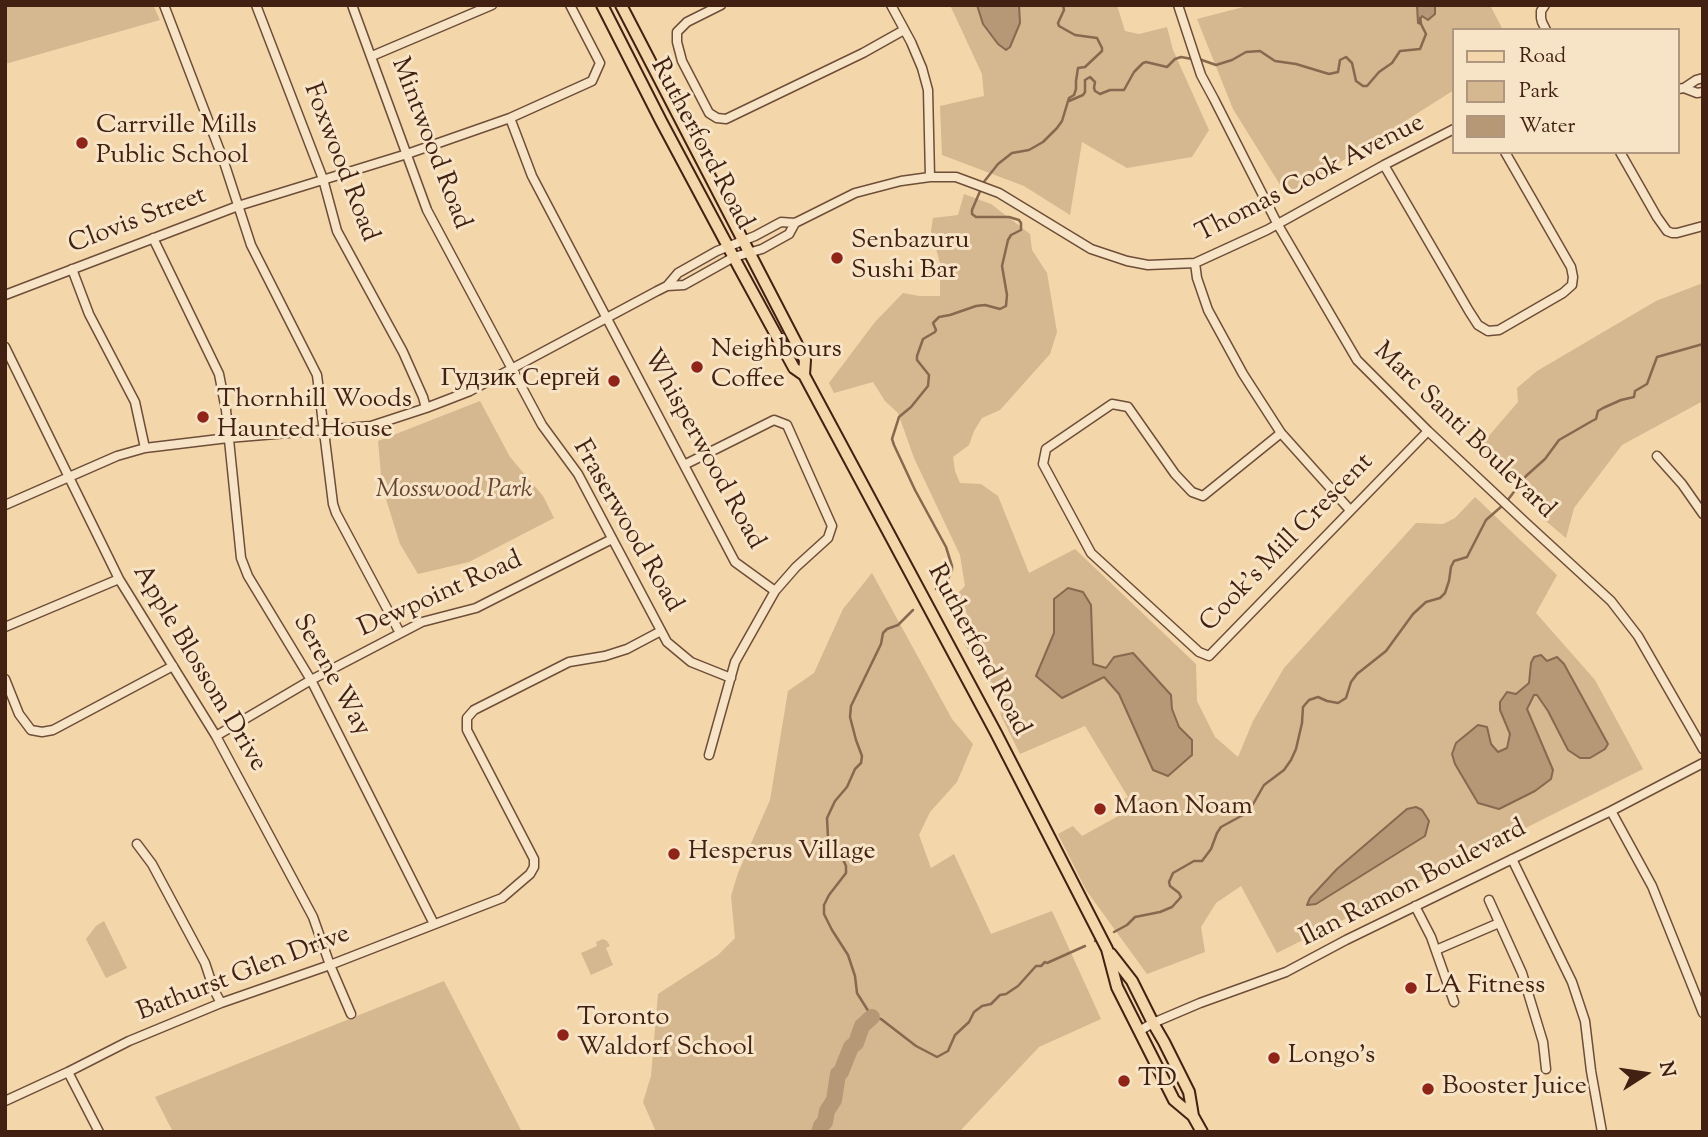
<!DOCTYPE html>
<meta charset="utf-8">
<style>
body{margin:0}
#map{position:relative;width:1708px;height:1137px;overflow:hidden;background:#f3d6a9;font-family:"Sorts Mill Goudy",serif}
canvas{display:block}
.frame{position:absolute;inset:0;border:7px solid #422113;pointer-events:none}
.legend{position:absolute;left:1452px;top:28px;width:228px;height:126px;box-sizing:border-box;background:#f7e4c7;border:2px solid #af967f;margin:0;padding:9px 12px;list-style:none;font-size:21px;color:#422113}
.legend li{display:flex;align-items:center;gap:14px;height:35px}
.legend b{width:35px;border:2px solid #af967f}
.north{position:absolute;left:1610px;top:1039px;width:70px;height:70px;-webkit-text-stroke:5px #f7e4c7;paint-order:stroke;rotate:78deg;font-size:19px;font-weight:700;line-height:28px;text-align:center;color:#422113}
.north::after{content:'';display:block;margin:auto;width:24px;height:32px;background:#422113;clip-path:polygon(50% 0,100% 100%,50% 72%,0 100%)}
</style>
<div id="map">
<canvas width="1708" height="1137"></canvas>
<div class="frame"></div>
<ul class="legend">
<li><b style="height:9px;background:#f3d6a9"></b>Road</li>
<li><b style="height:19px;background:#d5b790"></b>Park</li>
<li><b style="height:19px;background:#b79876"></b>Water</li>
</ul>
<div class="north">N</div>
</div>
<script>
const g = document.querySelector('canvas').getContext('2d');
g.lineJoin = 'round';
function fillPath(path, color) { g.fillStyle = color; g.fill(path, 'evenodd'); }
const toPath = rows => new Path2D(rows.map(r => 'M' + r).join(''));
function trace(path, color, width, dash) { g.strokeStyle = color; g.lineWidth = width; g.lineCap = dash ? 'butt' : 'round'; g.setLineDash(dash || []); g.stroke(path); }
function label(font, color, halo, rows, align = 'center') {
  g.font = font + ' "Sorts Mill Goudy",serif'; g.lineWidth = 6; g.setLineDash([]); g.textBaseline = 'middle'; g.strokeStyle = halo; g.fillStyle = color; for (const [text, x, y, turn = 0] of rows) {
    g.save(); g.translate(x, y); g.rotate((+turn || 0) * Math.PI / 180); g.textAlign = isNaN(turn) ? turn : align; if (halo) g.strokeText(text, 0, 0); g.fillText(text, 0, 0); g.restore();
  }
}
fillPath(toPath([
 [5,5,153,5,160,20,5,64],
 [950,5,1117,5,1125,31,1139,34,1167,27,1173,50,1209,130,1192,157,1127,168,1082,142,1070,215,1024,186,942,155,940,106,984,96,982,74],
 [1251,5,1490,5,1503,30,1454,30,1454,90,1287,196,1233,109,1197,19],
 [964,194,991,204,1030,234,1032,250,1047,273,1057,332,1050,354,1000,410,982,418,974,431,969,445,953,457,955,471,960,483,981,484,998,496,1029,573,1075,549,1196,664,1197,701,1215,737,1238,757,1253,721,1284,668,1387,555,1416,523,1443,524,1455,518,1475,497,1557,575,1536,613,1595,680,1643,769,1277,953,1241,886,1216,903,1201,927,1205,952,1147,974,1086,890,1058,834,1073,826,1082,836,1124,813,1119,802,1128,797,1085,726,1020,754,1001,716,997,686,992,684,964,644,970,635,970,619,956,595,965,586,960,555,914,458,898,413,885,401,873,382,834,393,829,383,875,322,903,293,919,296,940,296,940,263,931,231,933,218,958,215],
 [1703,283,1703,401,1622,445,1574,508,1566,538,1541,517,1538,503,1481,445,1518,402,1517,388,1537,371,1656,301],
 [480,401,510,457,543,496,554,518,469,562,418,574,400,544,382,486,378,441],
 [872,573,952,719,973,744,957,782,930,812,919,835,931,868,954,854,991,934,1052,911,1101,1019,1039,1047,960,1131,656,1132,643,1102,651,1076,658,994,718,955,735,938,731,896,738,873,770,800,788,691,814,673,843,609],
 [104,921,127,968,106,978,86,939,96,926],
 [603,939,607,941,610,946,606,948,613,965,591,975,581,953,597,946,596,942],
 [444,981,522,1132,173,1132,155,1097]
]), '#d5b790');
const water = toPath([
 [977,5,1019,5,1020,23,1010,47,1006,50,998,44,983,24,977,5],
 [1417,5,1435,5,1435,14,1428,20,1422,16,1420,20,1421,24,1418,23,1417,5],
 [1068,588,1083,592,1091,605,1093,664,1106,668,1114,657,1133,653,1171,695,1172,709,1179,727,1192,740,1192,755,1168,776,1153,770,1119,694,1104,677,1062,698,1036,676,1054,633,1054,599,1068,588],
 [1541,655,1547,661,1557,657,1564,664,1608,744,1605,749,1590,758,1580,758,1568,750,1548,711,1537,695,1534,695,1527,709,1553,770,1551,779,1535,791,1499,809,1478,803,1455,764,1452,754,1456,743,1478,725,1487,727,1491,744,1498,752,1507,748,1510,734,1500,710,1500,702,1507,692,1516,694,1529,683,1531,663,1534,657,1541,655],
 [1416,807,1422,810,1429,821,1425,836,1316,904,1307,905,1310,898,1337,869,1407,809,1416,807]
]);
fillPath(water, '#b79876');
trace(water, '#88684e', 2);
trace(toPath([
 [1199,59,1216,65,1232,60,1246,52,1260,51,1275,61,1296,64,1329,74,1338,72,1340,60,1346,57,1352,63,1356,81,1363,86,1367,86,1379,72,1392,63,1400,51,1420,49,1426,34,1421,24,1420,18],
 [1069,101,1083,95,1085,92,1085,80,1090,77,1095,82,1094,88,1095,91,1100,94,1110,90,1124,90,1134,72,1143,63,1146,62,1167,67,1175,59,1181,57,1192,59],
 [983,183,998,164,1012,153,1029,150,1043,142,1057,128,1062,121,1069,98,1074,95,1076,89,1076,81,1078,68,1085,67,1102,51,1102,48,1097,38,1075,35,1059,26,1058,23,1064,10,1063,5],
 [1507,501,1526,476,1545,459,1559,440,1592,421,1596,419,1598,411,1603,408,1621,400,1634,397,1635,391,1647,384,1657,357,1703,344],
 [936,589,948,579,952,570,952,566,946,547,915,490,894,445,892,439,899,417,911,407,928,386,929,375,917,360,917,356,923,339,935,332,936,330,933,323,939,317,950,315,976,306,985,305,1000,309,1006,306,1007,295,1002,266,1008,240,1011,235,1021,230,1021,223,1019,220,1009,217,976,217,972,214,972,210,981,189],
 [913,610,898,625,887,629,883,633,881,644,851,706,850,717,856,740,862,756,861,763,855,769,847,787,835,801,827,818,828,838,841,855,846,866,846,873,829,895,824,905,824,914,832,930,848,955,855,976,857,993,872,1017,881,1019,916,1046,937,1057,948,1051,955,1035,969,1022,974,1012,982,1006,991,1004,1000,995,1006,994,1018,986,1036,966,1041,966,1045,962,1047,963,1085,946],
 [1114,932,1127,925,1135,917,1160,912,1172,907,1181,897,1179,893,1170,886,1169,882,1173,873,1194,861,1202,861,1211,849,1217,833,1221,827,1243,815,1252,806,1264,785,1284,770,1291,760,1296,749,1302,723,1303,707,1309,700,1318,697,1327,701,1338,703,1346,698,1351,682,1357,674,1386,651,1413,614,1426,602,1440,598,1445,593,1449,581,1451,567,1454,561,1467,557,1486,520,1502,506],
 [1095,941,1096,940]
]), '#88684e', 2.5);
trace(toPath([
 [819,1132,821,1126,825,1122,827,1111,834,1100,838,1074,841,1072,851,1047,856,1043,862,1026,872,1017]
]), '#b79876', 16);
const minor = toPath([
 [164,5,223,159,251,245,317,375,333,504,336,513,400,633],
 [256,5,323,179,337,231,403,352,423,397,426,408],
 [352,5,427,210,542,425,578,474,667,642,691,662,731,678],
 [721,5,687,22,677,32,677,42,682,61,709,113,717,118,726,119,863,53,904,30],
 [891,5,911,42,922,68,928,90,930,177],
 [1178,5,1201,75,1214,99,1278,225,1357,360,1428,431,1525,522,1611,601,1638,636,1703,749],
 [1545,5,1541,11,1541,18,1542,22,1546,30],
 [372,56,492,5],
 [1684,88,1697,93,1703,92],
 [1678,89,1684,88,1696,80,1703,78],
 [510,118,532,176,735,562,775,591],
 [1620,152,1657,217,1667,231,1672,233,1677,233,1703,226],
 [1384,165,1469,311,1478,325,1488,331,1499,330,1563,293,1572,285,1573,277,1571,267,1505,152],
 [153,238,219,374,226,410,241,558,248,576,311,680,434,924],
 [1195,263,1197,278,1208,310,1243,374,1281,433,1350,510],
 [72,269,89,314,135,402,145,448],
 [667,286,678,273,717,251,755,236,781,222,795,223,855,193,901,181,930,177,956,177,999,193,1091,249,1127,261,1148,265,1195,263,1267,230,1384,165,1454,129],
 [5,295,238,206,407,154,510,118,592,81,600,63,570,5],
 [5,347,119,579,216,736,313,917,330,965,351,1014],
 [1281,433,1203,496,1192,492,1175,474,1128,407,1112,404,1046,449,1043,464,1091,553,1199,652,1209,656,1428,431],
 [1657,456,1682,484,1703,514],
 [684,465,774,420,787,425,832,526,828,538,796,567,775,591,735,662,709,755],
 [5,505,117,456,145,448,228,438,371,426,426,408,470,391,657,291,667,286,684,285,734,257,762,249,789,234,795,223],
 [5,627,119,579],
 [5,679,19,714,31,730,42,732,53,730,173,666],
 [216,736,311,680,422,622,476,608,612,539],
 [1611,811,1652,886,1703,1013],
 [137,844,152,864,205,963,214,990,221,1003],
 [1512,859,1572,982,1585,1021,1591,1071,1602,1132],
 [1489,900,1522,973,1543,1042,1546,1069],
 [1415,906,1431,937,1454,1002],
 [1436,950,1499,923],
 [1139,1031,1153,1023,1200,1003,1286,972,1346,940,1611,811,1703,763],
 [68,1072,99,1132],
 [5,1101,68,1072,129,1041,221,1003,330,965,502,898,530,874,534,867,534,859,467,730,467,718,474,710,569,662,605,656,627,649,661,631]
]);
const major = toPath([
 [602,5,661,121,740,269,794,368,804,375,996,733,1107,949,1117,987,1174,1100,1193,1116],
 [621,5,805,360,804,375],
 [1111,954,1132,981,1153,1023,1164,1042,1189,1092,1193,1116,1202,1132]
]);
trace(minor, '#6e4e38', 11);
trace(major, '#422113', 14);
trace(minor, '#f7e4c7', 8);
trace(major, '#f3d6a9', 10);
for (const [x, y, r, color] of [
 [82,143,7,"#8f2418"],
 [837,258,7,"#8f2418"],
 [697,367,7,"#8f2418"],
 [614,381,7,"#8f2418"],
 [203,417,7,"#8f2418"],
 [1100,809,7,"#8f2418"],
 [674,854,7,"#8f2418"],
 [1411,988,7,"#8f2418"],
 [563,1035,7,"#8f2418"],
 [1274,1058,7,"#8f2418"],
 [1124,1081,7,"#8f2418"],
 [1428,1089,7,"#8f2418"]
]) { const dot = new Path2D(); dot.arc(x, y, r, 0, 2 * Math.PI); g.fillStyle = color; g.fill(dot); trace(dot, '#f7e4c7', 2.5); }
label('26px', '#422113', '#f7e4c7', [
 ["Carrville Mills",96,128],
 ["Public School",96,158],
 ["Senbazuru",851,243],
 ["Sushi Bar",851,273],
 ["Neighbours",711,352],
 ["Coffee",711,382],
 ["Гудзик Сергей",600,381,"right"],
 ["Thornhill Woods",217,402],
 ["Haunted House",217,432],
 ["Maon Noam",1114,809],
 ["Hesperus Village",688,854],
 ["LA Fitness",1425,988],
 ["Toronto",577,1020],
 ["Waldorf School",577,1050],
 ["Longo's",1288,1058],
 ["TD",1138,1081],
 ["Booster Juice",1442,1089]
], 'left');
label('26px', '#422113', '#f7e4c7', [
 ["Mintwood Road",429,144,69],
 ["Rutherford Road",700,145,62],
 ["Foxwood Road",339,163,69],
 ["Thomas Cook Avenue",1311,180,-27],
 ["Clovis Street",138,222,-21],
 ["Marc Santi Boulevard",1463,432,44],
 ["Whisperwood Road",702,450,61],
 ["Fraserwood Road",626,527,60],
 ["Cook's Mill Crescent",1288,544,-46],
 ["Dewpoint Road",441,596,-24],
 ["Rutherford Road",977,651,62],
 ["Apple Blossom Drive",198,669,59],
 ["Serene Way",330,676,61],
 ["Ilan Ramon Boulevard",1414,885,-27],
 ["Bathurst Glen Drive",244,975,-21]
]);
label('italic 26px', '#674632', '#f7e4c7', [
 ["Mosswood Park",454,492]
]);
</script>
